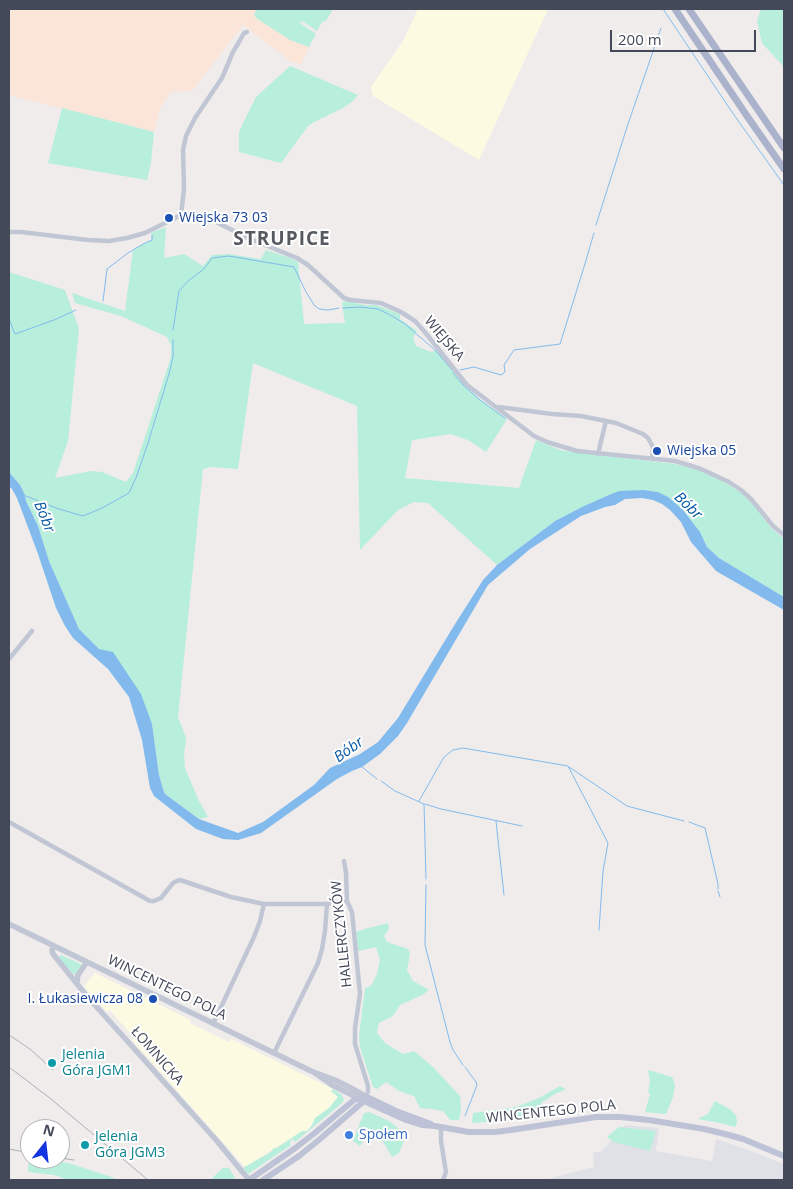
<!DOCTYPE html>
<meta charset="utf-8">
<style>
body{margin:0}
#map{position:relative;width:793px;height:1189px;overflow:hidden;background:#efeceb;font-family:"Open Sans",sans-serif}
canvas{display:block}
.frame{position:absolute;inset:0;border:10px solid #444959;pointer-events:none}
.north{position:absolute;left:20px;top:1119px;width:50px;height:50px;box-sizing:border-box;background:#fff;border:1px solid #b4b6bd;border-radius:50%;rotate:16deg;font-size:14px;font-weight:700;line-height:20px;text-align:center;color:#444959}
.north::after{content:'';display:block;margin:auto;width:18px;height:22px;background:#1334e1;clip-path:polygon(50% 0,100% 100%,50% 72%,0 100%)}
.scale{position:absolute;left:610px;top:30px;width:146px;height:22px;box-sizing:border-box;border:2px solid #444959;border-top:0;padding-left:6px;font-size:15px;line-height:18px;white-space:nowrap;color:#444959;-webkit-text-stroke:4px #fff;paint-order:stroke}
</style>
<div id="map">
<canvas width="793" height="1189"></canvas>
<div class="frame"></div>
<div class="north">N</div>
<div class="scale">200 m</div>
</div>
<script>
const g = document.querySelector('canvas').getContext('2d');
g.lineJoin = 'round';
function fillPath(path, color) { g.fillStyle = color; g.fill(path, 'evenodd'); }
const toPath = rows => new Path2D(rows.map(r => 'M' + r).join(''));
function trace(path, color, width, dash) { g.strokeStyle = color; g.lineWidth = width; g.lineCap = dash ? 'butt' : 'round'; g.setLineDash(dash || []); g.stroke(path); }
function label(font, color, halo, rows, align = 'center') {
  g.font = font + ' "Open Sans",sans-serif'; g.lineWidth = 4; g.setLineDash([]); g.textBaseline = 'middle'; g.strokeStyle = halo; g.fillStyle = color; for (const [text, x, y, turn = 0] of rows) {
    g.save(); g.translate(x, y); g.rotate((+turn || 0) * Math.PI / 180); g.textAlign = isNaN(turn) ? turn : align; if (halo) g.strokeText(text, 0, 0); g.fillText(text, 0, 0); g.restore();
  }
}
fillPath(toPath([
 [418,9,548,9,479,160,373,96,371,87,403,41],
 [95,973,191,1020,190,1023,229,1042,231,1039,333,1089,331,1091,338,1097,329,1108,315,1118,312,1125,307,1131,302,1131,245,1167,132,1040,134,1038,110,1010,107,1012,84,986]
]), '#fcfbe2');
fillPath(toPath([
 [9,9,257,9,255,12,256,18,290,40,309,47,301,65,289,60,243,25,192,91,171,92,161,106,154,132,9,95]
]), '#fbe5d9');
fillPath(toPath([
 [625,1125,659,1128,656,1151,712,1161,716,1139,751,1151,784,1164,784,1180,550,1180,551,1178,594,1167,593,1153,602,1151]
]), '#e0e1e7');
fillPath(toPath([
 [257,9,333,9,326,21,322,22,317,31,302,21,300,23,316,34,309,47,290,40,256,18,254,14],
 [761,9,784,9,784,67,762,43,757,21],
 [290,66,358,95,352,102,343,108,318,120,308,126,281,163,239,152,239,132,242,125,256,97],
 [62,108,154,132,151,163,147,180,48,163],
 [166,227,164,258,184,254,203,266,212,255,228,254,261,259,266,250,291,258,298,262,304,324,345,323,342,304,343,302,346,301,365,305,376,305,400,314,400,319,417,331,413,338,416,346,431,352,437,350,465,386,480,399,507,419,486,452,470,441,451,434,412,440,405,478,519,488,536,440,560,450,572,452,675,464,701,471,728,484,740,492,752,503,771,528,784,539,784,597,719,558,707,547,700,532,683,510,658,492,644,490,609,495,576,510,555,521,497,565,428,503,414,502,398,510,360,550,357,406,253,363,238,469,211,467,203,469,178,717,186,738,184,755,185,768,199,801,208,817,199,819,165,794,163,789,159,775,152,724,99,649,79,629,49,561,38,526,26,501,25,495,20,485,9,472,9,272,65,290,79,329,68,441,55,478,91,471,102,472,126,482,133,473,171,357,171,345,167,337,121,316,75,303,72,293,125,311,133,250,143,244,152,240,151,233],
 [388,923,389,929,384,936,387,942,408,949,410,954,407,970,413,981,429,990,422,995,400,1005,393,1016,379,1023,377,1033,385,1043,403,1054,414,1051,433,1067,460,1096,461,1110,459,1120,450,1120,443,1111,432,1109,420,1108,414,1096,399,1091,386,1082,377,1089,373,1087,360,1047,359,1036,365,988,371,986,377,974,380,959,376,947,358,951,356,932,365,929],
 [60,955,61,955,81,964,81,966,75,974,73,974,59,958],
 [648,1070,672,1077,675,1085,673,1097,666,1114,645,1112,650,1094,648,1092,650,1083],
 [560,1086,566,1089,555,1094,542,1102,540,1110,541,1116,500,1121,472,1123,473,1113,516,1107,539,1098],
 [333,1089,342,1095,344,1100,342,1103,295,1142,293,1139,292,1139,290,1142,291,1145,248,1174,243,1168,271,1152,274,1148,277,1148,302,1131,307,1131,312,1125,315,1118,329,1108,338,1097,331,1091],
 [715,1101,731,1110,736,1115,737,1123,735,1127,720,1123,698,1119,708,1114],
 [369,1112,389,1121,403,1132,404,1141,399,1153,392,1157,384,1143,381,1139,372,1135,364,1135,362,1143,360,1146,353,1141,364,1113],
 [619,1127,656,1131,650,1151,614,1142,607,1137],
 [29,1159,68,1163,109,1176,117,1180,69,1180,54,1175,28,1172],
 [223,1168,229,1168,235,1178,234,1180,210,1180]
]), '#b7efdc');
fillPath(toPath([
 [9,472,20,485,25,495,26,501,38,526,49,561,79,629,99,649,113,652,141,694,152,724,159,775,163,789,165,794,199,819,238,833,263,822,314,785,330,768,360,754,378,742,398,718,455,624,483,580,497,565,555,521,582,507,609,495,619,491,644,490,658,492,668,497,683,510,700,532,707,547,719,558,784,597,784,610,716,571,691,542,681,522,670,510,662,504,653,500,642,498,625,499,615,505,605,507,581,516,530,549,488,585,407,723,398,736,380,754,362,767,352,771,337,779,261,833,238,840,223,839,196,829,154,796,150,788,142,740,129,697,108,669,73,638,65,626,56,608,38,554,17,498,12,489,9,486]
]), '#82baee');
trace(toPath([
 [663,9,734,115,784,185],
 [596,225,627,127,661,28],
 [103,301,107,269,128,253,143,244,152,240,152,235],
 [343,308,360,307,378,309,392,316,405,324,435,350,453,371],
 [9,319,15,334,54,320,76,310],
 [173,330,179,291,188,281,204,269,212,258,229,256,294,267,305,290,314,305,319,309,328,310,339,308],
 [460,370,474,367,501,375,504,373,505,371,504,365,514,350,560,344,584,267,594,233],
 [453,373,463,385,480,400,505,418],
 [26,496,56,508,83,516,102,508,129,493,136,478,148,443,169,374,173,357,173,340],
 [362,767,377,779],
 [569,767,627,806,684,821],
 [381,781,395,791,424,804,426,879],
 [419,801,444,757,453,750,463,748,568,766,608,843,603,871,599,930],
 [425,804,441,809,522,826],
 [496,821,504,895],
 [689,822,705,828,718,884,718,889],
 [426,885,425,945,450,1042,453,1050,463,1065],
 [718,891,720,897],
 [465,1067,476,1082,477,1085,465,1116]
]), '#82baee', 1);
trace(toPath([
 [181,215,184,189,183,150,186,136,195,118,222,78,233,52,239,42,244,33,247,32],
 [9,232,21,232,88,240,109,241,127,238,145,233,181,215,189,213,202,215,248,238,297,258,308,265,344,298,350,300,381,303,401,312,415,321,424,331,467,385,534,436,547,442,577,451,675,461,701,469,729,482,741,490,751,499,773,526,784,535],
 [499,407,552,414,581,416,616,423,643,434,648,438,653,447,652,459],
 [598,454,606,421],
 [9,659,32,631],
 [9,822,150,901,154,901,161,898,173,883,177,881,180,880,231,897,264,904,327,904,347,901],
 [344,861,346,873,347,901,352,912,360,994,355,1028,355,1044,368,1086,368,1092],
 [213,1024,254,937,260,921,264,904],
 [274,1053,318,963,322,949,325,931,327,904],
 [441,1127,441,1141,446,1172,443,1180]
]), '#c1c6d4', 4.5);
trace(toPath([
 [9,924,311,1071,335,1080,351,1088,365,1096,364,1101,332,1085,315,1073],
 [54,946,52,950,53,954,86,995,217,1141,249,1180],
 [77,983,78,975,87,962]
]), '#c1c6d4', 5.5);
trace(toPath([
 [294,1149,316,1132,348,1105,354,1100,365,1096,396,1111,431,1124],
 [263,1180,299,1156,320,1139,364,1101,406,1120,422,1125,435,1126,469,1132,495,1132,511,1130,596,1117,620,1117,649,1120,704,1129,725,1134,743,1139,784,1156]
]), '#bdc2d6', 6);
trace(toPath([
 [675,9,747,116,784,169],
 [689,9,784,148]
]), '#aab2cc', 7);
trace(toPath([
 [9,1035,30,1049,53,1070],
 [9,1067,51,1099,148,1180],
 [9,1149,30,1153],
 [60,1158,74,1160]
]), '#adaeb6', 1);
trace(toPath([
 [249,1180,294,1149]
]), '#bdc2d6', 6);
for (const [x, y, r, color] of [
 [169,218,5,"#1a4fb4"],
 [657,451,5,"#1a4fb4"],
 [153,999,5,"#1a4fb4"],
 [52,1063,5,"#0f9aa8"],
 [349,1135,5,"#3f7fe0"],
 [85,1145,5,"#0f9aa8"]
]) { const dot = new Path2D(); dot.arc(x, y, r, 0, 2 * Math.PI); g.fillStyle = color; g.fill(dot); trace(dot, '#fff', 2); }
label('14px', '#164399', '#fff', [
 ["Wiejska 73 03",179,218],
 ["Wiejska 05",667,451],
 ["I. Łukasiewicza 08",143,999,"right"]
], 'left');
label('14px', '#444959', '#fff', [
 ["WIEJSKA",444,339,50],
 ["HALLERCZYKÓW",342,934,-96],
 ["WINCENTEGO POLA",167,988,26],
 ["ŁOMNICKA",157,1056,49],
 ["WINCENTEGO POLA",551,1112,-6]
]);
label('14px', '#0d838f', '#fff', [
 ["Jelenia",62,1055],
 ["Góra JGM1",62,1071],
 ["Jelenia",95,1137],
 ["Góra JGM3",95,1153]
], 'left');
label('14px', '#366cbe', '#fff', [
 ["Społem",359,1135]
], 'left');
label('italic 15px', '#085aa8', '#fff', [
 ["Bóbr",688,506,44],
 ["Bóbr",44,517,68],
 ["Bóbr",349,750,-36]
]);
g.letterSpacing = '1px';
label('bold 19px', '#585a61', '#fff', [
 ["STRUPICE",282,240]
]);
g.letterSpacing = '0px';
</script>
